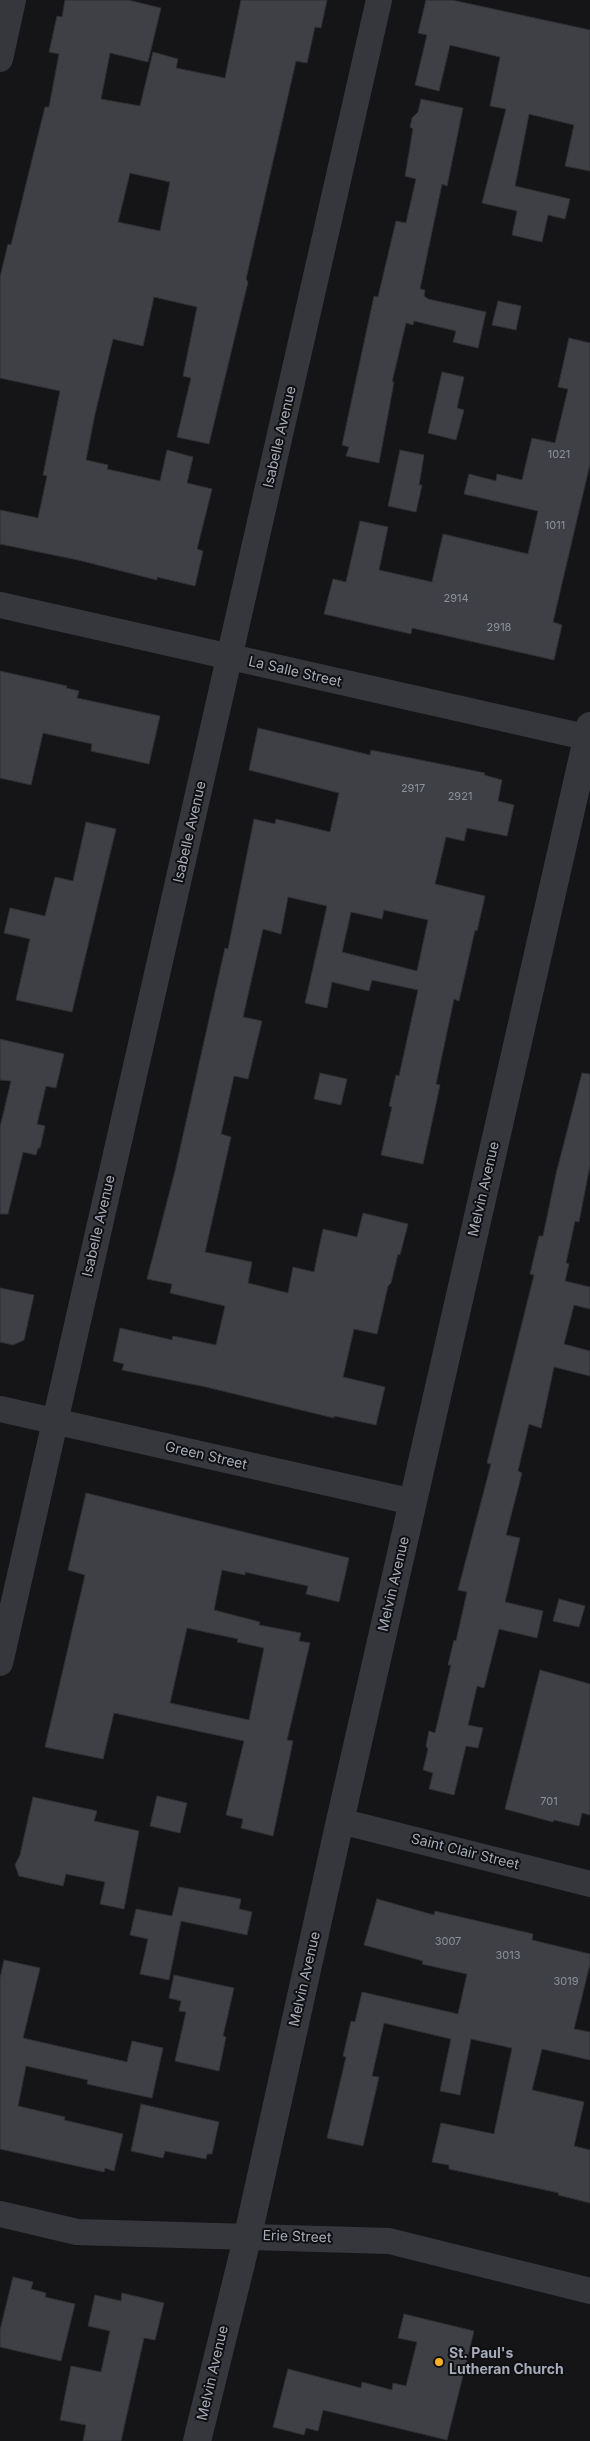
<!DOCTYPE html>
<style>
body{margin:0}
canvas{display:block;background:#151518}
</style>
<canvas width="590" height="2441"></canvas>
<script>
const g = document.querySelector('canvas').getContext('2d');
g.lineJoin = 'round';
function fillPath(path, color) { g.fillStyle = color; g.fill(path, 'evenodd'); }
const toPath = rows => new Path2D(rows.map(r => 'M' + r).join(''));
function trace(path, color, width, dash) { g.strokeStyle = color; g.lineWidth = width; g.lineCap = dash ? 'butt' : 'round'; g.setLineDash(dash || []); g.stroke(path); }
function label(font, color, halo, rows, align = 'center') {
  g.font = font + ' Inter,sans-serif'; g.lineWidth = 4; g.setLineDash([]); g.textBaseline = 'middle'; g.strokeStyle = halo; g.fillStyle = color; for (const [text, x, y, turn = 0] of rows) {
    g.save(); g.translate(x, y); g.rotate((+turn || 0) * Math.PI / 180); g.textAlign = isNaN(turn) ? turn : align; if (halo) g.strokeText(text, 0, 0); g.fillText(text, 0, 0); g.restore();
  }
}
const building = toPath([
 [65,0,128,0,161,8,148,62,110,53,101,99,140,106,153,52,178,59,176,68,225,78,241,0,327,0,321,28,315,27,307,63,296,61,246,279,248,282,209,444,177,437,191,378,183,376,197,307,154,297,143,346,113,339,95,414,86,460,108,465,107,469,160,481,167,450,193,457,187,483,212,489,197,549,203,551,195,586,157,577,157,580,78,560,0,544,0,510,38,518,47,476,43,475,60,391,0,378,0,277,8,244,11,245,45,107,49,107,59,54,49,52,57,16,62,17,65,0],
 [130,173,170,182,160,231,118,222,130,173],
 [426,0,452,0,590,30,590,171,565,166,574,125,529,114,515,186,570,199,565,219,548,215,542,242,512,235,517,211,482,203,506,109,490,106,500,57,450,45,439,91,415,85,427,35,418,33,426,0],
 [421,99,463,108,447,186,442,184,420,289,425,290,424,296,428,299,486,312,478,348,453,342,456,331,414,321,413,325,406,323,392,382,394,382,379,463,346,456,349,447,342,445,374,296,378,297,396,221,406,223,416,179,405,176,413,129,410,127,412,118,418,112,421,99],
 [498,301,521,306,516,330,492,325,498,301],
 [569,338,590,343,590,464,553,622,562,625,554,660,412,628,411,634,324,614,333,579,346,582,360,521,388,527,379,570,432,582,443,534,528,554,538,511,464,494,469,474,496,481,497,474,522,480,532,438,555,443,568,389,558,387,569,338],
 [442,372,464,377,457,408,464,410,456,440,428,433,442,372],
 [400,450,424,455,419,485,422,485,416,512,388,506,400,450],
 [0,671,67,686,66,688,79,691,77,698,160,716,149,764,91,751,92,744,43,733,31,785,0,778,0,671],
 [258,728,370,755,371,750,485,773,484,775,502,780,498,801,514,805,507,836,467,828,464,841,446,837,435,884,485,896,477,931,475,930,459,1001,454,999,436,1084,440,1085,423,1164,381,1155,392,1107,389,1106,396,1075,399,1076,418,990,372,980,369,991,332,982,327,1008,305,1003,327,906,288,897,281,934,263,929,243,1017,262,1021,248,1079,234,1076,221,1134,231,1137,205,1252,252,1262,248,1283,288,1293,293,1267,314,1272,323,1229,357,1237,363,1213,408,1224,400,1255,398,1254,391,1283,388,1286,377,1334,354,1329,343,1377,385,1387,376,1425,334,1416,334,1418,206,1387,122,1370,124,1364,113,1361,120,1328,172,1340,173,1336,216,1345,225,1306,170,1293,172,1284,147,1279,175,1171,225,948,228,949,254,819,275,824,276,819,330,832,339,793,249,770,258,728],
 [384,910,428,920,417,971,342,952,351,912,382,919,384,910],
 [86,822,116,829,72,1012,16,1000,30,939,4,933,10,908,45,916,55,877,73,881,86,822],
 [0,1039,64,1054,56,1088,46,1086,37,1124,45,1126,40,1148,38,1148,36,1155,23,1152,8,1214,0,1214,0,1127,11,1081,0,1080,0,1039],
 [320,1073,347,1079,341,1105,314,1099,320,1073],
 [582,1073,590,1074,590,1165,579,1222,575,1221,566,1263,569,1264,565,1281,590,1287,590,1309,574,1305,564,1344,590,1351,590,1376,554,1367,541,1428,529,1424,518,1471,522,1473,506,1535,520,1538,505,1602,543,1611,537,1638,499,1629,484,1688,477,1686,468,1725,483,1728,478,1748,466,1746,454,1795,429,1789,433,1773,423,1770,428,1749,426,1746,429,1731,435,1733,451,1665,448,1665,454,1640,456,1641,467,1592,458,1590,491,1464,487,1463,534,1275,530,1274,539,1236,543,1236,556,1174,582,1073],
 [0,1288,34,1295,24,1340,13,1345,0,1342,0,1288],
 [86,1493,349,1558,339,1602,306,1594,308,1586,245,1572,245,1575,222,1570,214,1610,260,1622,259,1625,301,1633,299,1641,310,1643,287,1740,293,1741,273,1836,241,1828,243,1819,226,1815,244,1741,114,1713,103,1759,45,1747,85,1575,68,1570,86,1493],
 [187,1628,238,1639,237,1642,264,1648,249,1720,170,1703,187,1628],
 [559,1599,585,1606,579,1627,553,1621,559,1599],
 [540,1670,590,1684,590,1815,582,1813,579,1826,554,1820,553,1822,505,1809,540,1670],
 [157,1796,187,1803,180,1833,150,1826,157,1796],
 [33,1797,97,1811,94,1821,139,1831,124,1909,100,1904,105,1882,66,1874,63,1886,19,1876,15,1865,20,1855,33,1797],
 [179,1887,241,1899,239,1909,252,1912,247,1935,181,1921,169,1980,140,1974,148,1939,130,1935,136,1909,172,1916,179,1887],
 [377,1899,434,1915,435,1911,533,1934,532,1940,590,1954,590,1964,574,2029,590,2032,590,2060,542,2049,532,2090,584,2102,574,2146,590,2150,590,2203,558,2195,559,2193,449,2169,449,2165,432,2162,441,2123,494,2134,512,2048,471,2039,460,2095,440,2091,451,2039,384,2023,372,2076,379,2077,363,2146,327,2138,346,2057,343,2056,351,2021,355,2022,362,1992,458,2014,467,1974,422,1964,423,1961,364,1945,377,1899],
 [4,1960,40,1968,23,2038,127,2062,132,2041,163,2048,152,2098,87,2084,88,2080,26,2066,18,2106,65,2117,64,2120,123,2134,114,2171,105,2168,104,2172,0,2149,0,1978,4,1960],
 [174,1975,234,1988,223,2036,226,2037,219,2071,175,2061,186,2012,179,2011,181,2001,169,1998,174,1975],
 [141,2104,219,2122,212,2154,207,2154,206,2159,165,2151,163,2158,131,2151,141,2104],
 [13,2277,33,2282,31,2289,46,2293,45,2297,75,2304,61,2361,0,2347,0,2330,13,2277],
 [122,2293,164,2303,155,2340,144,2338,121,2441,83,2441,86,2425,60,2420,71,2366,101,2372,110,2331,88,2326,95,2295,121,2301,122,2293],
 [404,2314,474,2331,447,2440,323,2410,318,2431,306,2428,304,2435,273,2427,288,2369,361,2388,362,2382,392,2390,393,2383,406,2386,417,2342,398,2338,404,2314]
]);
fillPath(building, '#3f4045');
trace(building, '#2f2f34', 1);
trace(toPath([
 [0,59,13,0],
 [0,605,590,738],
 [0,1409,413,1502],
 [0,1663,379,0],
 [340,1821,590,1884],
 [0,2214,77,2232,389,2241,590,2291]
]), '#36373d', 26);
trace(toPath([
 [197,2441,248,2235,340,1821,590,726]
]), '#36373d', 28);
for (const [x, y, r, color] of [
 [439,2362,5,"#ffb126"]
]) { const dot = new Path2D(); dot.arc(x, y, r, 0, 2 * Math.PI); g.fillStyle = color; g.fill(dot); trace(dot, '#101013', 2); }
label('11px', '#8c919c', null, [
 ["1021",559,455],
 ["1011",555,526],
 ["2914",456,599],
 ["2918",499,628],
 ["2917",413,789],
 ["2921",460,797],
 ["701",549,1802],
 ["3007",448,1942],
 ["3013",508,1956],
 ["3019",566,1982]
]);
label('14px', '#a6acb9', '#101013', [
 ["Isabelle Avenue",280,437,-77],
 ["La Salle Street",295,672,13],
 ["Isabelle Avenue",190,832,-77],
 ["Melvin Avenue",484,1189,-77],
 ["Isabelle Avenue",99,1226,-77],
 ["Green Street",206,1456,13],
 ["Melvin Avenue",394,1584,-77],
 ["Saint Clair Street",465,1852,14],
 ["Melvin Avenue",305,1979,-77],
 ["Erie Street",297,2237,2],
 ["Melvin Avenue",213,2373,-77]
]);
label('bold 14px', '#a6acb9', '#101013', [
 ["St. Paul's",449,2354],
 ["Lutheran Church",449,2370]
], 'left');
</script>
